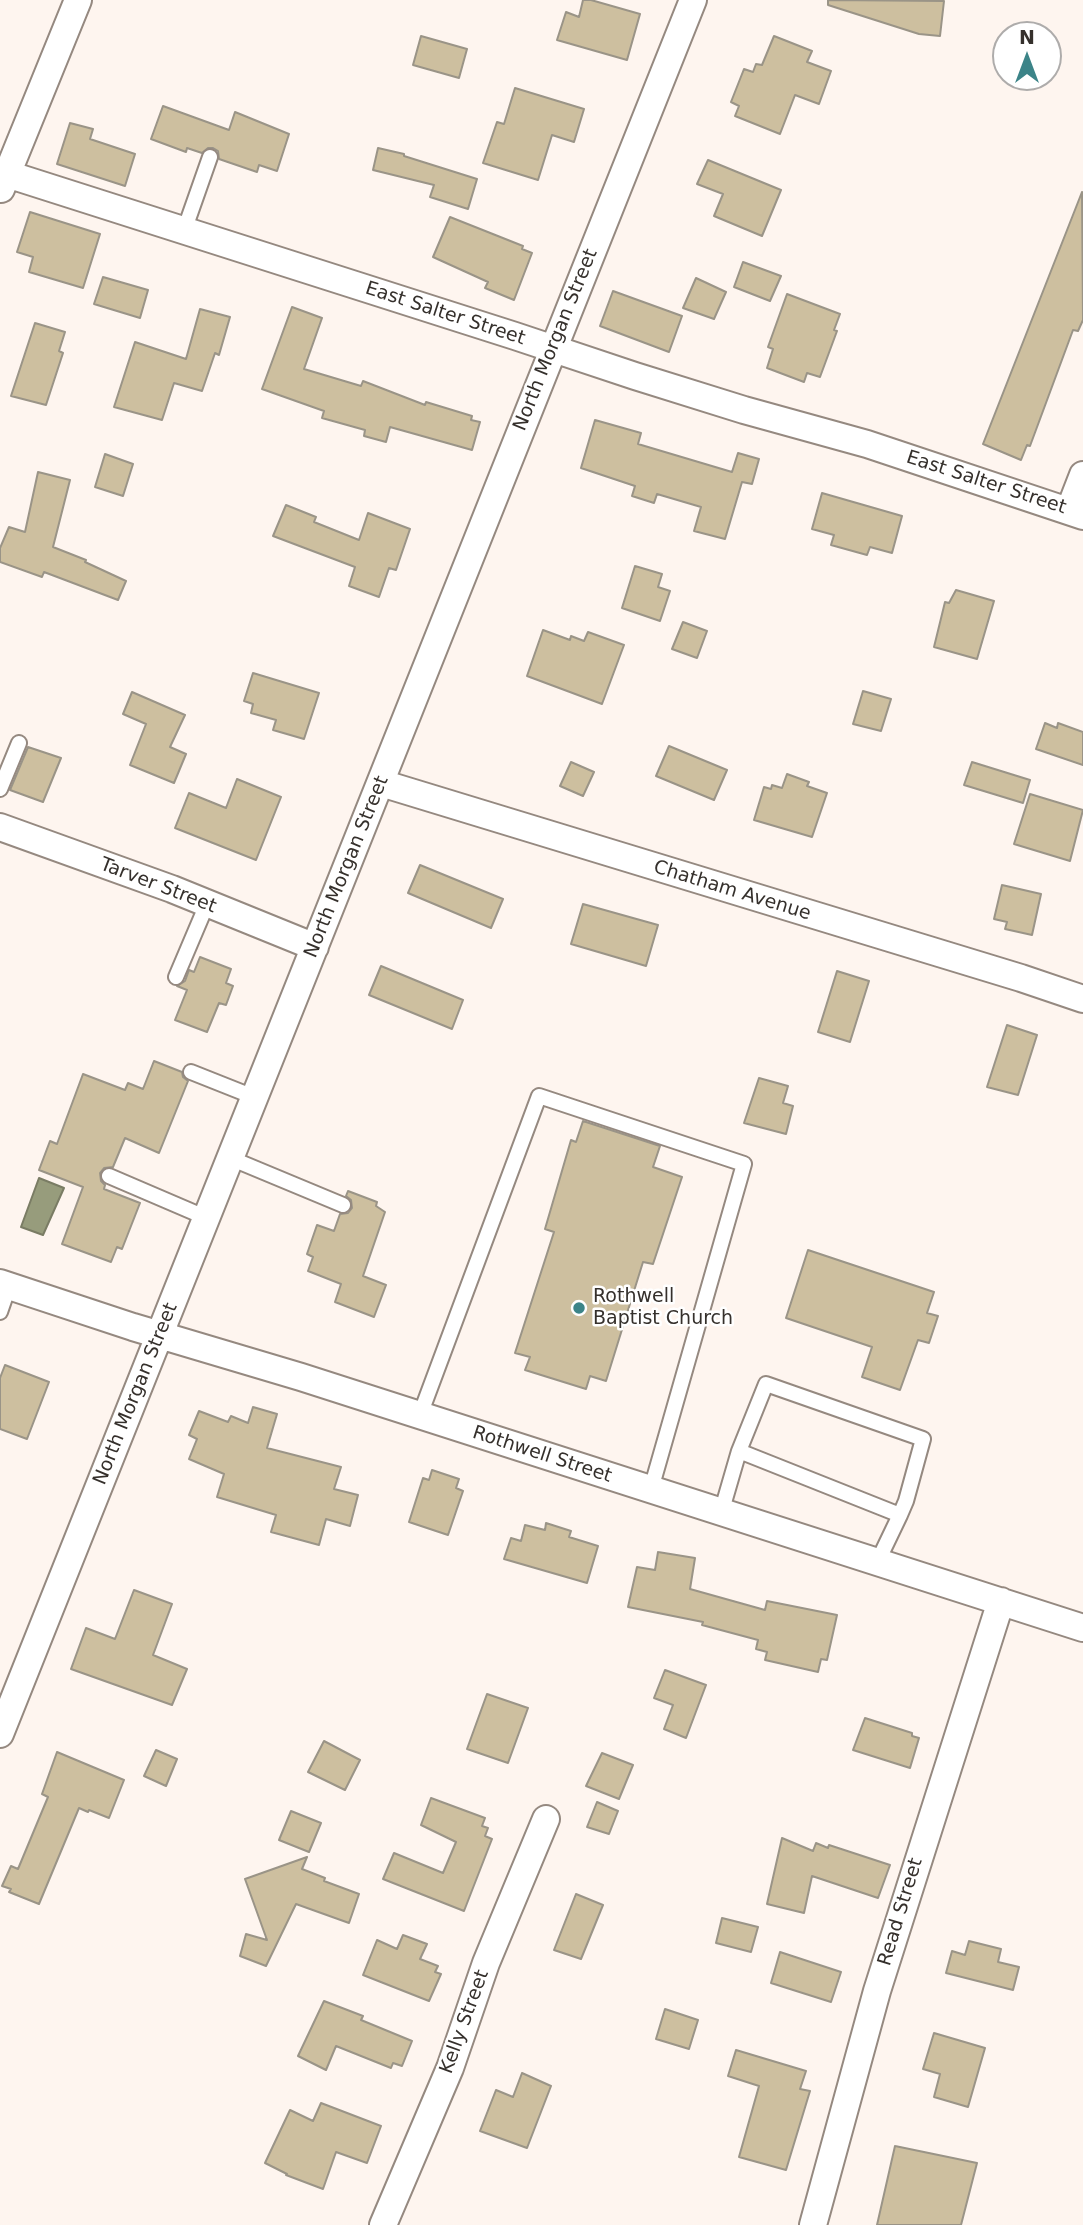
<!DOCTYPE html>
<style>
body{margin:0}
#map{position:relative;width:1083px;height:2225px;overflow:hidden;background:#fef5ef;font-family:"DejaVu Sans",sans-serif}
canvas{display:block}
.north{position:absolute;left:992px;top:21px;width:70px;height:70px;box-sizing:border-box;background:#fff;border:2px solid #aeacab;border-radius:50%;rotate:0deg;font-size:19px;font-weight:700;line-height:28px;text-align:center;color:#35302c}
.north::after{content:'';display:block;margin:auto;width:24px;height:32px;background:#3c8488;clip-path:polygon(50% 0,100% 100%,50% 72%,0 100%)}
</style>
<div id="map">
<canvas width="1083" height="2225"></canvas>
<div class="north">N</div>
</div>
<script>
const g = document.querySelector('canvas').getContext('2d');
g.lineJoin = 'round';
function fillPath(path, color) { g.fillStyle = color; g.fill(path, 'evenodd'); }
const toPath = rows => new Path2D(rows.map(r => 'M' + r).join(''));
function trace(path, color, width, dash) { g.strokeStyle = color; g.lineWidth = width; g.lineCap = dash ? 'butt' : 'round'; g.setLineDash(dash || []); g.stroke(path); }
function label(font, color, halo, rows, align = 'center') {
  g.font = font + ' "DejaVu Sans",sans-serif'; g.lineWidth = 5; g.setLineDash([]); g.textBaseline = 'middle'; g.strokeStyle = halo; g.fillStyle = color; for (const [text, x, y, turn = 0] of rows) {
    g.save(); g.translate(x, y); g.rotate((+turn || 0) * Math.PI / 180); g.textAlign = isNaN(turn) ? turn : align; if (halo) g.strokeText(text, 0, 0); g.fillText(text, 0, 0); g.restore();
  }
}
const water = toPath([
 [39,1178,64,1188,43,1235,21,1227,39,1178]
]);
fillPath(water, '#979c7c');
trace(water, '#7a7c64', 2);
const building = toPath([
 [583,0,591,0,640,14,627,60,557,40,566,12,579,17,583,0],
 [828,0,944,1,940,36,919,34,828,5,828,0],
 [421,36,467,49,459,78,413,65,421,36],
 [774,36,812,51,807,62,831,71,819,104,795,95,780,134,735,116,739,106,731,102,744,69,753,72,756,64,762,65,774,36],
 [515,88,584,109,574,142,552,135,538,180,483,163,497,122,504,124,515,88],
 [163,106,229,130,235,112,289,134,277,171,259,165,257,172,219,159,218,151,213,148,208,148,202,153,187,148,186,152,151,139,163,106],
 [70,123,93,129,90,139,135,154,125,186,57,164,70,123],
 [378,148,404,154,404,156,477,179,468,209,430,197,434,185,373,170,378,148],
 [708,160,781,190,762,236,714,216,723,194,697,184,708,160],
 [1082,192,1083,320,1078,331,1073,330,1030,446,1027,445,1021,460,983,444,1082,192],
 [30,212,100,234,83,288,29,272,33,257,17,252,30,212],
 [450,217,523,246,522,249,532,253,514,300,485,288,488,282,433,257,450,217],
 [743,262,781,276,770,301,734,287,743,262],
 [103,277,148,290,140,318,94,304,103,277],
 [696,278,726,292,714,319,683,308,696,278],
 [613,291,682,316,669,352,600,326,613,291],
 [787,294,840,314,834,330,837,331,820,377,807,373,804,382,767,368,773,349,768,347,787,294],
 [292,307,322,318,304,369,361,386,363,381,425,405,426,402,472,416,471,420,480,422,472,450,390,427,386,442,364,436,365,430,322,418,324,411,262,389,292,307],
 [200,309,230,317,219,355,215,353,202,391,174,383,162,420,114,407,135,342,186,359,200,309],
 [35,323,65,332,59,351,63,353,46,405,11,396,35,323],
 [595,420,641,433,638,444,732,472,738,453,759,459,752,484,742,482,725,539,694,531,701,507,657,494,654,503,632,496,635,486,581,468,595,420],
 [105,454,133,464,123,496,95,487,105,454],
 [38,472,70,480,53,547,86,560,85,562,126,581,118,600,44,572,42,577,0,562,0,548,9,527,25,532,38,472],
 [822,493,902,516,892,553,870,547,867,555,831,545,834,535,812,529,822,493],
 [286,505,316,517,314,522,359,540,368,513,410,529,396,570,389,568,379,597,349,586,355,567,273,536,286,505],
 [635,566,662,574,658,587,670,591,660,621,622,608,635,566],
 [956,590,994,601,977,659,934,647,945,602,949,603,956,590],
 [683,622,707,631,697,658,672,649,683,622],
 [543,630,570,640,571,636,584,641,588,632,624,645,602,704,527,676,543,630],
 [253,673,319,693,304,739,273,730,276,720,251,713,253,704,244,701,253,673],
 [863,691,891,699,881,731,853,724,863,691],
 [132,692,185,715,170,747,186,754,174,783,130,765,146,724,123,714,132,692],
 [1045,723,1057,728,1058,723,1083,732,1083,765,1036,749,1045,723],
 [669,746,727,770,714,800,656,776,669,746],
 [28,747,61,758,43,802,10,790,28,747],
 [571,762,594,772,583,796,560,786,571,762],
 [972,762,1030,780,1023,803,964,785,972,762],
 [787,774,809,782,807,786,827,793,812,837,754,820,764,787,771,789,772,785,782,788,787,774],
 [237,779,281,797,256,860,175,828,189,793,226,808,237,779],
 [1030,794,1083,810,1070,861,1014,844,1030,794],
 [420,865,503,899,491,928,408,893,420,865],
 [1002,885,1041,894,1032,935,1005,929,1007,922,994,919,1002,885],
 [583,904,658,925,646,966,571,944,583,904],
 [200,957,231,969,226,983,233,986,226,1005,219,1003,207,1032,175,1020,187,990,177,986,185,981,189,970,194,972,200,957],
 [381,966,463,1000,452,1029,369,995,381,966],
 [837,971,869,981,850,1042,818,1032,837,971],
 [1007,1025,1037,1035,1018,1095,987,1087,1007,1025],
 [154,1061,182,1072,183,1077,188,1081,159,1153,125,1138,113,1167,104,1168,100,1173,101,1181,105,1185,104,1189,140,1203,122,1249,117,1247,111,1262,62,1244,83,1187,39,1170,50,1141,57,1144,83,1074,125,1090,128,1083,143,1089,154,1061],
 [759,1078,788,1086,783,1103,793,1106,786,1134,744,1123,759,1078],
 [583,1121,660,1146,653,1167,682,1177,653,1264,643,1262,606,1381,590,1376,586,1389,525,1370,530,1357,515,1353,554,1232,545,1229,571,1140,576,1142,583,1121],
 [348,1191,377,1202,376,1206,385,1212,363,1276,386,1285,374,1317,335,1302,341,1284,308,1271,313,1257,307,1254,317,1225,334,1231,340,1214,348,1213,352,1208,351,1200,346,1196,348,1191],
 [808,1250,934,1292,927,1313,938,1316,929,1343,918,1340,900,1390,862,1377,872,1347,786,1318,808,1250],
 [5,1365,49,1382,27,1439,0,1429,0,1378,5,1365],
 [253,1407,277,1414,267,1448,341,1467,334,1489,358,1495,350,1526,326,1519,319,1545,271,1532,276,1515,217,1497,224,1474,189,1459,197,1439,189,1435,199,1411,228,1422,231,1416,248,1423,253,1407],
 [432,1470,459,1479,456,1488,463,1491,448,1535,409,1522,423,1478,429,1480,432,1470],
 [546,1523,571,1531,569,1537,598,1546,587,1583,504,1559,511,1538,521,1541,525,1525,545,1530,546,1523],
 [658,1552,695,1558,690,1589,765,1610,767,1601,837,1615,827,1660,821,1659,818,1672,765,1660,767,1652,756,1649,758,1640,702,1625,703,1622,628,1607,637,1567,655,1570,658,1552],
 [134,1590,172,1604,153,1655,187,1669,172,1705,71,1669,86,1628,115,1639,134,1590],
 [665,1670,706,1685,686,1738,664,1729,673,1705,654,1698,665,1670],
 [487,1694,528,1708,508,1763,467,1749,487,1694],
 [865,1718,912,1733,912,1736,919,1738,910,1768,853,1750,865,1718],
 [324,1741,360,1760,345,1790,308,1772,324,1741],
 [156,1750,177,1759,166,1786,144,1776,156,1750],
 [57,1752,124,1780,109,1818,89,1810,88,1812,79,1808,39,1904,9,1892,11,1889,2,1886,11,1866,18,1869,48,1797,42,1794,57,1752],
 [602,1753,633,1765,619,1799,586,1786,602,1753],
 [431,1798,485,1818,482,1826,488,1828,485,1836,492,1839,464,1911,383,1879,394,1853,443,1873,456,1842,421,1825,431,1798],
 [597,1802,618,1811,609,1834,587,1827,597,1802],
 [291,1811,321,1823,309,1852,279,1840,291,1811],
 [782,1838,813,1851,816,1843,828,1848,829,1845,890,1865,878,1898,812,1876,804,1913,767,1904,782,1838],
 [307,1857,302,1869,325,1878,324,1881,359,1894,349,1923,296,1904,266,1966,240,1956,246,1934,267,1940,245,1879,307,1857],
 [576,1894,603,1905,581,1959,554,1950,576,1894],
 [722,1918,758,1927,751,1952,716,1943,722,1918],
 [403,1935,427,1944,420,1959,438,1966,435,1972,441,1974,429,2001,363,1975,377,1940,397,1949,403,1935],
 [969,1941,1001,1949,998,1962,1019,1967,1013,1990,946,1973,952,1951,965,1955,969,1941],
 [780,1952,841,1972,831,2002,771,1983,780,1952],
 [324,2001,363,2016,361,2020,412,2041,402,2066,393,2063,391,2068,336,2046,326,2070,298,2056,324,2001],
 [665,2009,698,2020,689,2049,656,2039,665,2009],
 [934,2033,985,2048,968,2107,934,2097,940,2074,923,2069,934,2033],
 [736,2050,806,2071,800,2089,810,2091,786,2170,739,2157,759,2086,728,2076,736,2050],
 [522,2073,551,2086,527,2148,480,2131,496,2090,513,2097,522,2073],
 [321,2103,381,2126,367,2163,336,2152,323,2189,286,2175,287,2174,265,2163,290,2110,313,2121,321,2103],
 [895,2146,977,2163,961,2225,877,2225,895,2146]
]);
fillPath(building, '#cdbf9f');
trace(building, '#9a9487', 2);
const lane = toPath([
 [184,231,210,157],
 [0,789,19,743],
 [176,977,207,904],
 [191,1072,254,1097],
 [230,1158,343,1205],
 [109,1176,207,1218],
 [0,1312,9,1286],
 [420,1415,539,1096,744,1164,651,1489],
 [721,1513,739,1451],
 [877,1563,900,1515,906,1501,923,1439,766,1384,739,1451,900,1515]
]);
const street = toPath([
 [7,174,515,336,635,376,744,410,867,444,1083,516],
 [1,189,78,0],
 [1069,511,1083,475],
 [381,783,1021,978,1083,999],
 [0,827,172,889,315,947],
 [0,1283,133,1327,301,1377,1083,1628],
 [0,1734,693,0],
 [383,2225,450,2068,486,1963,546,1819],
 [813,2225,877,1991,1001,1601]
]);
trace(lane, '#958980', 18);
trace(street, '#958980', 30);
trace(lane, '#fff', 14);
trace(street, '#fff', 26);
for (const [x, y, r, color] of [
 [579,1308,7,"#3c8488"]
]) { const dot = new Path2D(); dot.arc(x, y, r, 0, 2 * Math.PI); g.fillStyle = color; g.fill(dot); trace(dot, '#fff', 2.5); }
label('19px', '#35302c', '#fff', [
 ["East Salter Street",445,314,18],
 ["North Morgan Street",556,340,-68],
 ["East Salter Street",986,483,18],
 ["North Morgan Street",347,867,-68],
 ["Tarver Street",158,886,21],
 ["Chatham Avenue",732,891,17],
 ["North Morgan Street",136,1394,-68],
 ["Rothwell Street",542,1455,18],
 ["Read Street",901,1912,-73],
 ["Kelly Street",465,2022,-70]
]);
label('19px', '#35302c', '#fff', [
 ["Rothwell",593,1297],
 ["Baptist Church",593,1319]
], 'left');
</script>
